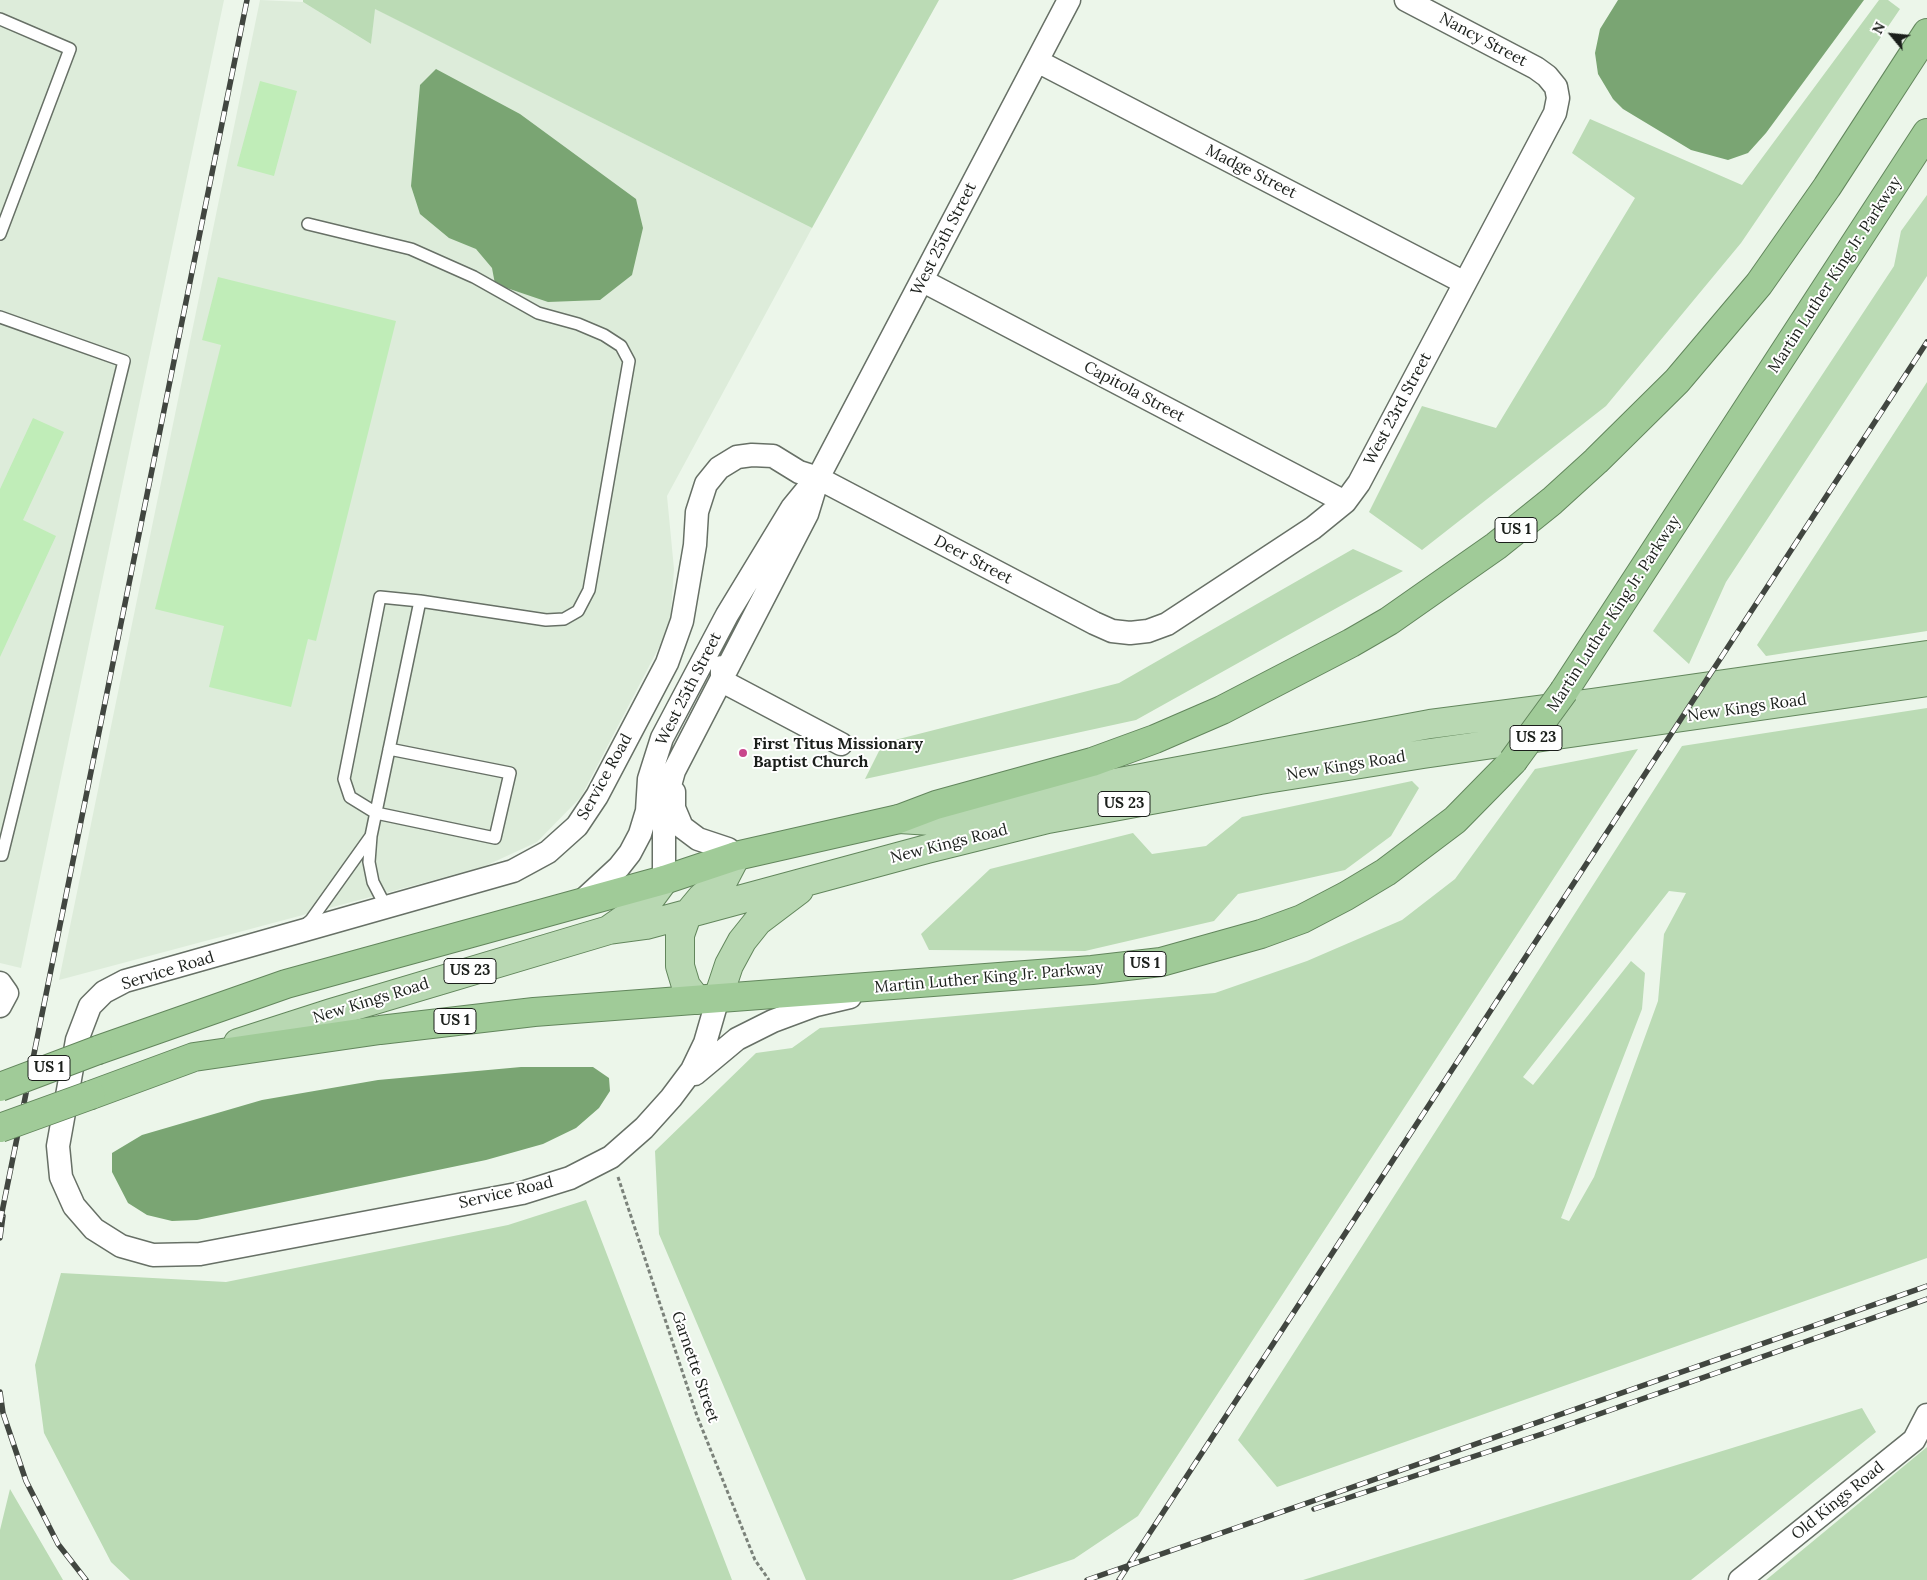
<!DOCTYPE html>
<style>
body{margin:0}
#map{position:relative;width:1927px;height:1580px;overflow:hidden;background:#ecf6ea;font-family:Lora,serif}
canvas{display:block}
.north{position:absolute;left:1867px;top:10px;width:50px;height:50px;-webkit-text-stroke:4px #fff;paint-order:stroke;rotate:298deg;font-size:14px;font-weight:700;line-height:20px;text-align:center;color:#1b1f1b}
.north::after{content:'';display:block;margin:auto;width:18px;height:22px;background:#1b1f1b;clip-path:polygon(50% 0,100% 100%,50% 72%,0 100%)}
</style>
<div id="map">
<canvas width="1927" height="1580"></canvas>
<div class="north">N</div>
</div>
<script>
const g = document.querySelector('canvas').getContext('2d');
g.lineJoin = 'round';
function fillPath(path, color) { g.fillStyle = color; g.fill(path, 'evenodd'); }
const toPath = rows => new Path2D(rows.map(r => 'M' + r).join(''));
function trace(path, color, width, dash) { g.strokeStyle = color; g.lineWidth = width; g.lineCap = dash ? 'butt' : 'round'; g.setLineDash(dash || []); g.stroke(path); }
function label(font, color, halo, rows, align = 'center') {
  g.font = font + ' Lora,serif'; g.lineWidth = 4; g.setLineDash([]); g.textBaseline = 'middle'; g.strokeStyle = halo; g.fillStyle = color; for (const [text, x, y, turn = 0] of rows) {
    g.save(); g.translate(x, y); g.rotate((+turn || 0) * Math.PI / 180); g.textAlign = isNaN(turn) ? turn : align; if (halo) g.strokeText(text, 0, 0); g.fillText(text, 0, 0); g.restore();
  }
}
fillPath(toPath([
 [0,0,224,0,21,968,0,963],
 [260,0,303,2,371,44,374,8,812,228,667,496,674,569,670,626,581,797,537,842,483,867,59,980]
]), '#ddecda');
fillPath(toPath([
 [303,0,939,0,812,228,375,9,371,44,303,2],
 [1879,0,1888,0,1900,9,1741,243,1606,406,1422,550,1369,512,1422,406,1496,428,1635,198,1572,153,1590,119,1742,185],
 [1927,195,1927,276,1726,582,1689,664,1653,631,1894,266,1901,231],
 [1927,382,1927,631,1766,656,1757,645],
 [1353,549,1403,571,1136,720,865,779,883,743,1119,683],
 [1927,708,1927,1258,1277,1487,1238,1440,1682,746],
 [1669,891,1686,893,1664,934,1658,1001,1594,1177,1569,1221,1561,1218,1642,1009,1645,973,1631,961,1533,1085,1523,1077],
 [1638,749,1138,1516,1074,1559,1012,1580,806,1580,659,1234,655,1151,756,1053,792,1048,820,1028,1215,993,1307,961,1402,920,1455,879,1535,769],
 [1412,781,1419,788,1391,836,1345,870,1238,894,1214,921,1085,951,929,950,921,934,990,869,1133,833,1152,854,1206,846,1242,817],
 [586,1200,732,1580,130,1580,111,1562,44,1433,35,1365,61,1273,226,1282,508,1225],
 [1862,1408,1876,1432,1691,1580,1303,1580],
 [1927,1447,1927,1580,1766,1580],
 [10,1489,63,1580,0,1580,0,1530]
]), '#bbdbb5');
fillPath(toPath([
 [1618,0,1864,0,1766,133,1748,153,1728,160,1691,150,1623,109,1613,99,1598,74,1595,53,1600,29],
 [436,69,520,114,636,199,643,228,632,275,600,300,548,302,495,284,492,268,476,249,449,238,420,214,411,186,420,85],
 [521,1067,593,1067,609,1078,610,1091,599,1108,576,1128,543,1144,486,1160,197,1220,172,1221,147,1215,128,1203,112,1172,112,1153,142,1135,262,1100,378,1080]
]), '#7aa573');
fillPath(toPath([
 [260,81,297,91,274,176,237,166],
 [218,277,396,321,316,641,308,639,291,707,209,687,224,626,155,609,221,345,202,340],
 [33,418,64,432,23,520,56,536,0,657,0,489]
]), '#c0edb8');
const service = toPath([
 [0,19,70,49,0,234],
 [308,224,411,249,474,277,538,313,578,324,604,335,621,346,629,361,589,590,578,611,564,619,546,620,420,601,371,836,369,862,373,882,387,909],
 [0,317,124,361,2,855,0,855],
 [389,749,510,773,495,838,376,813,350,797,344,779,380,597,420,601],
 [303,927,311,920,371,836]
]);
const minor = toPath([
 [1037,61,1465,283],
 [923,281,1345,502],
 [722,667,722,681,841,744],
 [674,792,674,808,682,827,698,839,728,849,736,856],
 [664,880,664,826,667,796,674,771,807,514,818,478,1069,0],
 [579,904,619,867,630,853,640,834,647,811,649,779,662,738,727,615,792,508,810,486],
 [0,983,7,993,0,1006],
 [718,998,705,1043,692,1070,671,1098,644,1128,611,1157,570,1178,522,1193,200,1254,153,1255,121,1246,94,1229,74,1206,61,1177,58,1146,77,1040,90,1006,104,992,125,981,513,871,548,852,577,826,597,796,667,663,682,621,695,545,697,512,706,484,719,468,737,457,752,455,773,456,799,472,818,478,1094,623,1112,631,1130,633,1148,631,1167,624,1313,528,1345,502,1359,483,1555,113,1558,98,1556,87,1547,76,1536,68,1406,0],
 [695,1074,737,1039,773,1021,816,1005,850,997],
 [1740,1580,1914,1440,1927,1415]
]);
const primary = toPath([
 [899,819,932,821,1093,787,1430,724,1593,703,1927,655],
 [610,929,647,903,664,880],
 [718,998,729,965,742,941,758,921,799,890],
 [697,1000,686,986,680,966,680,935,687,915,702,897,724,879,736,856],
 [238,1043,331,1013,609,930,646,925,927,849,1048,819,1260,780,1423,754,1927,682]
]);
const trunk = toPath([
 [1564,691,1927,133],
 [98,1050,286,984,664,880,736,856,899,819,936,805,1092,762,1155,739,1222,710,1351,643,1389,621,1496,546,1552,501,1596,461,1677,381,1759,284,1827,187,1927,33],
 [91,1095,194,1057,380,1030,534,1012,1092,970,1161,962,1261,934,1302,919,1346,896,1386,872,1455,820,1513,761]
]);
trace(service, '#677066', 14);
trace(minor, '#677066', 25);
trace(primary, '#62865c', 30);
trace(trunk, '#62865c', 30);
trace(toPath([
 [618,1177,697,1416,755,1560,769,1580]
]), '#7b827a', 3, [4, 2.5]);
trace(service, '#fff', 11);
trace(minor, '#fff', 22);
trace(primary, '#b8d8b2', 28);
trace(trunk, '#a0cb98', 28);
const rail = toPath([
 [0,1222,247,0],
 [0,1238,3,1216],
 [0,1392,3,1413,26,1481,58,1544,86,1580],
 [1314,1509,1545,1433,1927,1299],
 [1087,1580,1927,1286],
 [1119,1580,1927,342]
]);
trace(rail, '#414640', 5.5);
trace(rail, '#fff', 4, [11]);
const trunkBridge = toPath([
 [1513,761,1564,691],
 [0,1087,98,1050],
 [0,1128,91,1095]
]);
trace(trunkBridge, '#62865c', 30, []);
trace(trunkBridge, '#a0cb98', 28);
for (const [x, y, r, color] of [
 [743,753,5,"#c9468c"]
]) { const dot = new Path2D(); dot.arc(x, y, r, 0, 2 * Math.PI); g.fillStyle = color; g.fill(dot); trace(dot, '#fff', 2); }
for (const [x, y, w] of [
 [1516,530,42],
 [1536,738,52],
 [1124,804,52],
 [1145,964,42],
 [470,971,52],
 [455,1021,42],
 [49,1068,42]
]) { const box = new Path2D(); box.roundRect(x - w / 2, y - 12.5, w, 25, 4); g.fillStyle = '#fff'; g.fill(box); trace(box, '#1b1f1b', 1); }
label('bold 15px', '#1b1f1b', null, [
 ["US 1",1516,530],
 ["US 23",1536,738],
 ["US 23",1124,804],
 ["US 1",1145,964],
 ["US 23",470,971],
 ["US 1",455,1021],
 ["US 1",49,1068]
]);
label('16px', '#1b1f1b', '#fff', [
 ["Nancy Street",1483,40,28],
 ["Madge Street",1251,172,27],
 ["West 25th Street",944,239,-63],
 ["Martin Luther King Jr. Parkway",1835,275,-57],
 ["Capitola Street",1134,392,28],
 ["West 23rd Street",1398,409,-62],
 ["Deer Street",973,560,28],
 ["Martin Luther King Jr. Parkway",1614,614,-57],
 ["West 25th Street",689,689,-63],
 ["New Kings Road",1747,708,-8],
 ["New Kings Road",1346,766,-9],
 ["Service Road",605,777,-61],
 ["New Kings Road",949,844,-14],
 ["Service Road",168,971,-17],
 ["Martin Luther King Jr. Parkway",989,978,-5],
 ["New Kings Road",371,1001,-17],
 ["Service Road",506,1193,-13],
 ["Garnette Street",695,1367,71],
 ["Old Kings Road",1838,1501,-39]
]);
label('bold 16px', '#1b1f1b', '#fff', [
 ["First Titus Missionary",753,744],
 ["Baptist Church",753,762]
], 'left');
</script>
